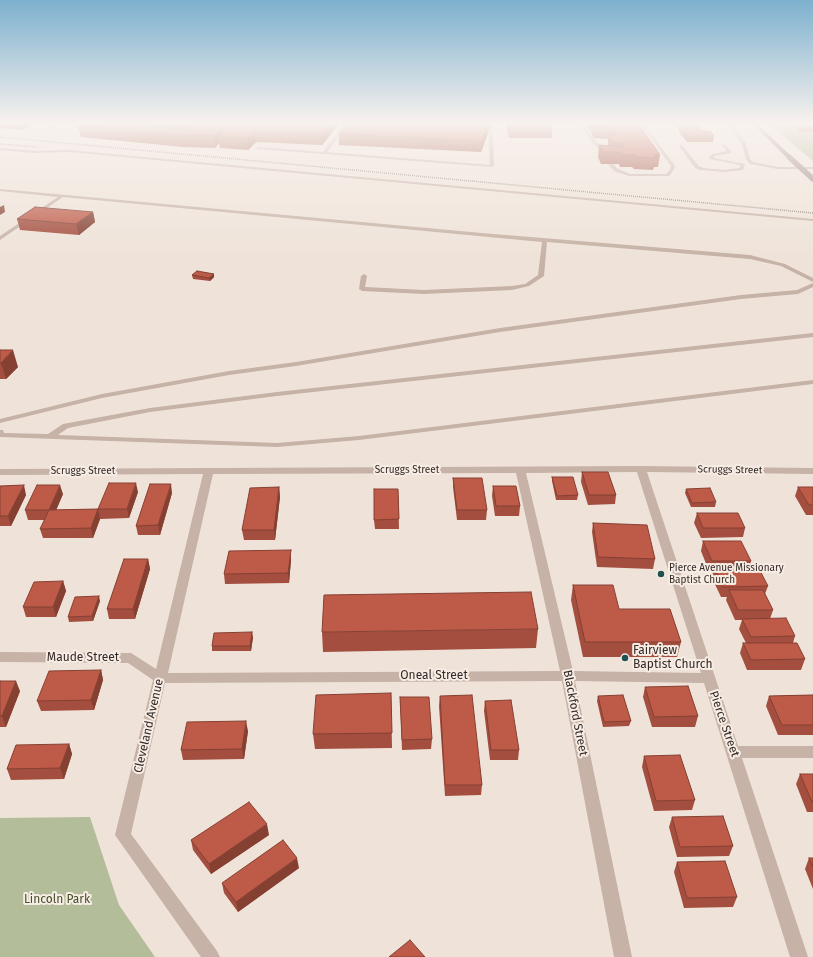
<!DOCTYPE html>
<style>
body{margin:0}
canvas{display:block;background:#efe3d9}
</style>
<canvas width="813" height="957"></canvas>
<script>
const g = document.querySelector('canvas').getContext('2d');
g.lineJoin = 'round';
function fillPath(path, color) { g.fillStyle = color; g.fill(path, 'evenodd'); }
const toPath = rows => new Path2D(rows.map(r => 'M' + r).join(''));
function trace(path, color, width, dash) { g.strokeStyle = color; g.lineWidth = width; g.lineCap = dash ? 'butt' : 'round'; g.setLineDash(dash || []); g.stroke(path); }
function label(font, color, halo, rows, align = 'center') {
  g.font = font + ' "Fira Sans",sans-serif'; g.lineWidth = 4; g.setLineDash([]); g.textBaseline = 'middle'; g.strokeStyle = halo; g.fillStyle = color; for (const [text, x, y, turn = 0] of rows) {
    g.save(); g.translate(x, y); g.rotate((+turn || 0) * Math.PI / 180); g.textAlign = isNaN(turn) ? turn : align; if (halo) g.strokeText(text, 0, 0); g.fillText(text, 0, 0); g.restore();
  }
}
fillPath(toPath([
 [768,122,813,122,813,161,782,135],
 [90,817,119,905,155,957,0,957,0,818]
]), '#b4bd9a');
fillPath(toPath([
 [62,122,66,122,45,132,42,131,62,122],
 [346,122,361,122,349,123,327,152,490,165,488,122,492,122,494,166,492,167,258,149,256,148,258,147,323,152,346,122],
 [580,122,584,122,592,137,599,144,606,157,604,157,596,146,589,139,580,122],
 [639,122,643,122,675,166,673,171,669,176,629,176,614,171,608,164,612,163,618,169,630,174,666,174,669,171,671,166,639,122],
 [743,122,748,122,733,126,746,144,750,159,753,162,778,167,813,167,813,169,778,169,750,164,746,159,742,144,729,125,743,122],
 [724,144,731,151,731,153,714,156,714,158,745,164,743,170,725,172,700,170,695,168,679,146,682,145,699,166,703,168,725,170,739,168,741,166,736,164,710,159,709,157,712,154,727,151,722,145,724,144],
 [0,148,35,151,69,150,813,219,813,221,69,152,35,153,0,150,0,148],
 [0,189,482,233,750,255,785,264,813,278,813,282,781,266,750,259,547,242,544,276,529,286,512,290,424,294,362,291,359,289,361,276,364,274,367,276,365,287,424,290,512,286,525,284,538,275,542,242,63,197,0,240,0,236,58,197,0,191,0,189],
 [813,283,813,287,798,294,741,299,500,332,296,366,229,375,102,398,0,423,0,419,102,394,229,371,296,362,500,328,741,295,797,290,813,283],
 [813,333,813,337,277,396,150,412,68,428,58,435,277,443,359,436,813,380,813,384,359,440,277,447,0,437,0,430,3,430,4,433,48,434,63,424,150,408,277,392,813,333]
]), '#c6b2a6');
fillPath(toPath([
 [641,466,813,468,813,474,647,472,738,746,813,746,813,758,742,758,808,957,790,957,704,683,575,681,632,957,614,957,562,681,165,683,131,834,217,951,220,957,201,957,115,835,153,680,128,663,0,662,0,652,131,653,156,669,203,474,0,475,0,469,641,466],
 [637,472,701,673,573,671,526,473,637,472],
 [516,473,560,671,168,673,213,474,516,473]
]), '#c6b2a6');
fillPath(toPath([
 [751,122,755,122,791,156,791,158,787,158,751,122]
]), '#9a8177');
trace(toPath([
 [0,137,813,213],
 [0,144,38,147]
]), '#332926', 1.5, [0.5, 1.5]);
trace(toPath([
 [789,157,813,179]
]), '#9a8177', 5.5);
fillPath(toPath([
 [0,122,40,122,22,130,0,128],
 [117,122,225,122,340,123,322,145,256,142,248,150,220,148,219,143,215,148,183,147,81,137,78,126,117,124],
 [348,122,489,122,489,130,481,152,339,145,339,134],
 [506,122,550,122,552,129,552,138,509,138,506,126],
 [588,122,637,122,660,155,658,167,654,167,653,170,634,169,632,167,620,167,619,164,601,164,598,157,599,145,608,146,608,139,594,138,587,124],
 [679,125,702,131,714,136,713,142,687,142,678,131],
 [798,127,813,129,812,132,801,132,797,130],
 [93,212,95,222,79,235,20,230,17,219],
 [214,274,214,277,210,281,193,279,192,275],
 [0,350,18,367,6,379,0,379],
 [582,472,616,495,615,504,588,505,581,482],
 [552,477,578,495,577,500,556,500,552,481],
 [453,478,487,510,486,520,457,520,453,487],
 [0,486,26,495,11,526,0,526],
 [493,486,520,506,519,516,495,516,492,496],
 [279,487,280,497,275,540,244,540,242,530],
 [798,487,813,487,813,515,806,515,795,496],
 [398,489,399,529,375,529,374,520],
 [686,489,716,502,715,507,691,507,685,493],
 [138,492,129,518,100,519,93,538,43,538,40,529,45,520,28,520,25,510,63,494,56,510,98,509],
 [172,493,160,535,138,535,136,526],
 [697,513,745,528,743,537,701,538,694,523],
 [593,523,655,559,653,569,597,567,592,532],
 [703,541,751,561,750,565,768,586,765,594,773,610,770,619,795,636,793,643,805,659,801,670,747,670,740,653,743,643,746,643,739,629,742,620,735,620,726,600,727,597,721,597,711,576,712,571,709,571,701,551],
 [148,559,150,569,135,619,109,619,107,609],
 [291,560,289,583,225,584,224,574],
 [63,581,66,591,56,617,26,617,23,607],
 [573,585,681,642,677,657,583,657,571,600],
 [100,601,93,621,69,622,68,617],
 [538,629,536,648,323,652,322,632],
 [253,637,251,651,212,651,212,646],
 [101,670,103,680,94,710,41,711,37,701],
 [0,681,20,691,6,727,0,727],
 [645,687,698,716,695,727,652,727,643,697],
 [391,693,392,748,315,749,313,734],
 [813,695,813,735,778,735,766,706,769,696],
 [440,696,482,785,481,795,445,796,439,706],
 [598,696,631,721,629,726,603,727,597,701],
 [400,697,432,739,431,749,402,750],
 [485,701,519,750,518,760,490,760,484,711],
 [248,731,244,759,183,760,181,750],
 [69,744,72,754,64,779,11,780,7,769],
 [644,756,695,800,692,810,654,811,642,767],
 [800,774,813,774,813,812,807,812,796,784],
 [672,817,733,846,729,856,677,857,669,827],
 [269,835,211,874,193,850,191,840],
 [809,858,813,858,813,889,805,869],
 [677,862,737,897,733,907,684,908,674,872],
 [299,868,238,912,224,893,222,883]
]), '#a34e3e');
fillPath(toPath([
 [20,122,40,122,22,130],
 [332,122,340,122,340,123,322,145,322,134],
 [488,122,489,122,489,130,481,152,482,141],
 [220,130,221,137,219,137,219,143,215,148,214,136],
 [255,131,256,142,248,150,247,138],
 [4,205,5,212,0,215,0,207],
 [93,212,95,222,79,235,76,224],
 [214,274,214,277,210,281,209,278],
 [13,350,18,367,6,379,1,363],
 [136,483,138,492,129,518,127,509],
 [171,484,172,493,160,535,158,525],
 [24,485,26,495,11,526,8,516],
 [60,485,63,494,52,520,49,510],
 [279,487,280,497,275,540,274,530],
 [98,509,100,519,93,538,91,528],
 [291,550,291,560,289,583,288,573],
 [148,559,150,569,135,619,133,609],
 [63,581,66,591,56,617,53,607],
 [99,596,100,601,93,621,92,616],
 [252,632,253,637,251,651,250,646],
 [101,670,103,680,94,710,91,700],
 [16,681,20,691,6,727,2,716],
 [246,721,248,731,244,759,242,749],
 [69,744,72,754,64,779,60,768],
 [267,824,269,835,211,874,209,864],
 [297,858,299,868,238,912,236,902]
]), '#854032');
const building = toPath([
 [88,122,94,122,188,130,197,122,332,122,322,134,255,131,247,138,219,137,226,130,220,130,214,136,181,135,78,126,88,122],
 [348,122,488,122,482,141,339,134,348,122],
 [507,122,550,122,552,129,509,129,507,122],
 [593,122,637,122,660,155,654,155,655,158,635,157,634,155,622,155,620,152,603,152,599,145,624,147,622,143,613,143,609,136,618,136,612,127,595,126,593,122],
 [679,125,696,125,702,131,710,131,714,136,688,136,679,125],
 [798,127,810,127,813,129,801,129,798,127],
 [35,207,93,212,76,224,17,219,35,207],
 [197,271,214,274,209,278,192,275,197,271],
 [0,350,13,350,1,363,0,363,0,350],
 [582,472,608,472,616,495,589,495,582,472],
 [552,477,573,477,578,495,557,496,552,477],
 [453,478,482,478,487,510,457,510,453,478],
 [109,483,136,483,127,509,98,509,109,483],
 [150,484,171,484,158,525,136,526,150,484],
 [24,485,8,516,0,516,0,486,24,485],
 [37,485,60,485,49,510,25,510,37,485],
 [493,486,516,486,520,506,496,506,493,486],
 [279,487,274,530,242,530,250,488,279,487],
 [798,487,813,487,813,505,809,505,798,487],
 [710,488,716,502,692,503,686,489,710,488],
 [374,489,398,489,399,519,374,520,374,489],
 [98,509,91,528,40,529,49,510,98,509],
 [697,513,738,513,745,528,703,528,697,513],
 [593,523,647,525,655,559,598,557,593,523],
 [703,541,741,541,751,561,712,561,703,541],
 [291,550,288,573,224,574,229,551,291,550],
 [124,559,148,559,133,609,107,609,124,559],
 [757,565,768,586,723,587,714,566,757,565],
 [63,581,53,607,23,607,34,582,63,581],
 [573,585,613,585,619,609,670,609,681,642,585,642,573,585],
 [729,590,763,590,773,610,738,610,729,590],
 [531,592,538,629,322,632,324,595,531,592],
 [99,596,92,616,68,617,75,597,99,596],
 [786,618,795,636,751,637,742,619,786,618],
 [252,632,250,646,212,646,214,633,252,632],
 [743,643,797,643,805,659,751,660,743,643],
 [101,670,91,700,37,701,49,671,101,670],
 [0,681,16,681,2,716,0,716,0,681],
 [688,686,698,716,654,717,645,687,688,686],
 [391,693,392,733,313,734,316,695,391,693],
 [472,695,482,785,445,785,440,696,472,695],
 [623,695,631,721,604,722,598,696,623,695],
 [813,695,813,725,782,725,769,696,813,695],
 [400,697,429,697,432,739,402,740,400,697],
 [511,700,519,750,491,750,485,701,511,700],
 [246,721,242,749,181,750,187,722,246,721],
 [69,744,60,768,7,769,16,745,69,744],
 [680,755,695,800,656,801,644,756,680,755],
 [800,774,813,774,813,802,812,802,800,774],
 [249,802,267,824,209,864,191,840,249,802],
 [723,816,733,846,680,847,672,817,723,816],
 [283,840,297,858,236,902,222,883,283,840],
 [809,858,813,858,813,867,809,858],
 [725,861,737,897,687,898,677,862,725,861],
 [410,940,425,957,389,957,410,940]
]);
fillPath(building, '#be5b48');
trace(building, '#854032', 1);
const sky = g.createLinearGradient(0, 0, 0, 256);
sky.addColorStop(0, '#7cb0ce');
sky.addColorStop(0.48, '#f8f2ee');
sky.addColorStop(1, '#f8f2ee00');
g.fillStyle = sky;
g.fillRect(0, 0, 813, 256);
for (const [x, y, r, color] of [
 [661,574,4,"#1f5150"],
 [625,658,4,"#1f5150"]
]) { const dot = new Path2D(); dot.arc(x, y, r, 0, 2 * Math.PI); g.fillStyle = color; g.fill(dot); trace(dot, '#f7ede5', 1.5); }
label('10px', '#332926', '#f7ede5', [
 ["Scruggs Street",407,470],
 ["Scruggs Street",730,470,1],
 ["Scruggs Street",83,471]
]);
label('10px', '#332926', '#f7ede5', [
 ["Pierce Avenue Missionary",669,568],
 ["Baptist Church",669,580]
], 'left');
label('12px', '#332926', '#f7ede5', [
 ["Fairview",633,651],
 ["Baptist Church",633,665]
], 'left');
label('12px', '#332926', '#f7ede5', [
 ["Maude Street",83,658],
 ["Oneal Street",434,676],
 ["Blackford Street",575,713,79],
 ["Pierce Street",724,724,71],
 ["Cleveland Avenue",149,726,-77]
]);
label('12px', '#454f2c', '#f7ede5', [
 ["Lincoln Park",57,900]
]);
</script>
